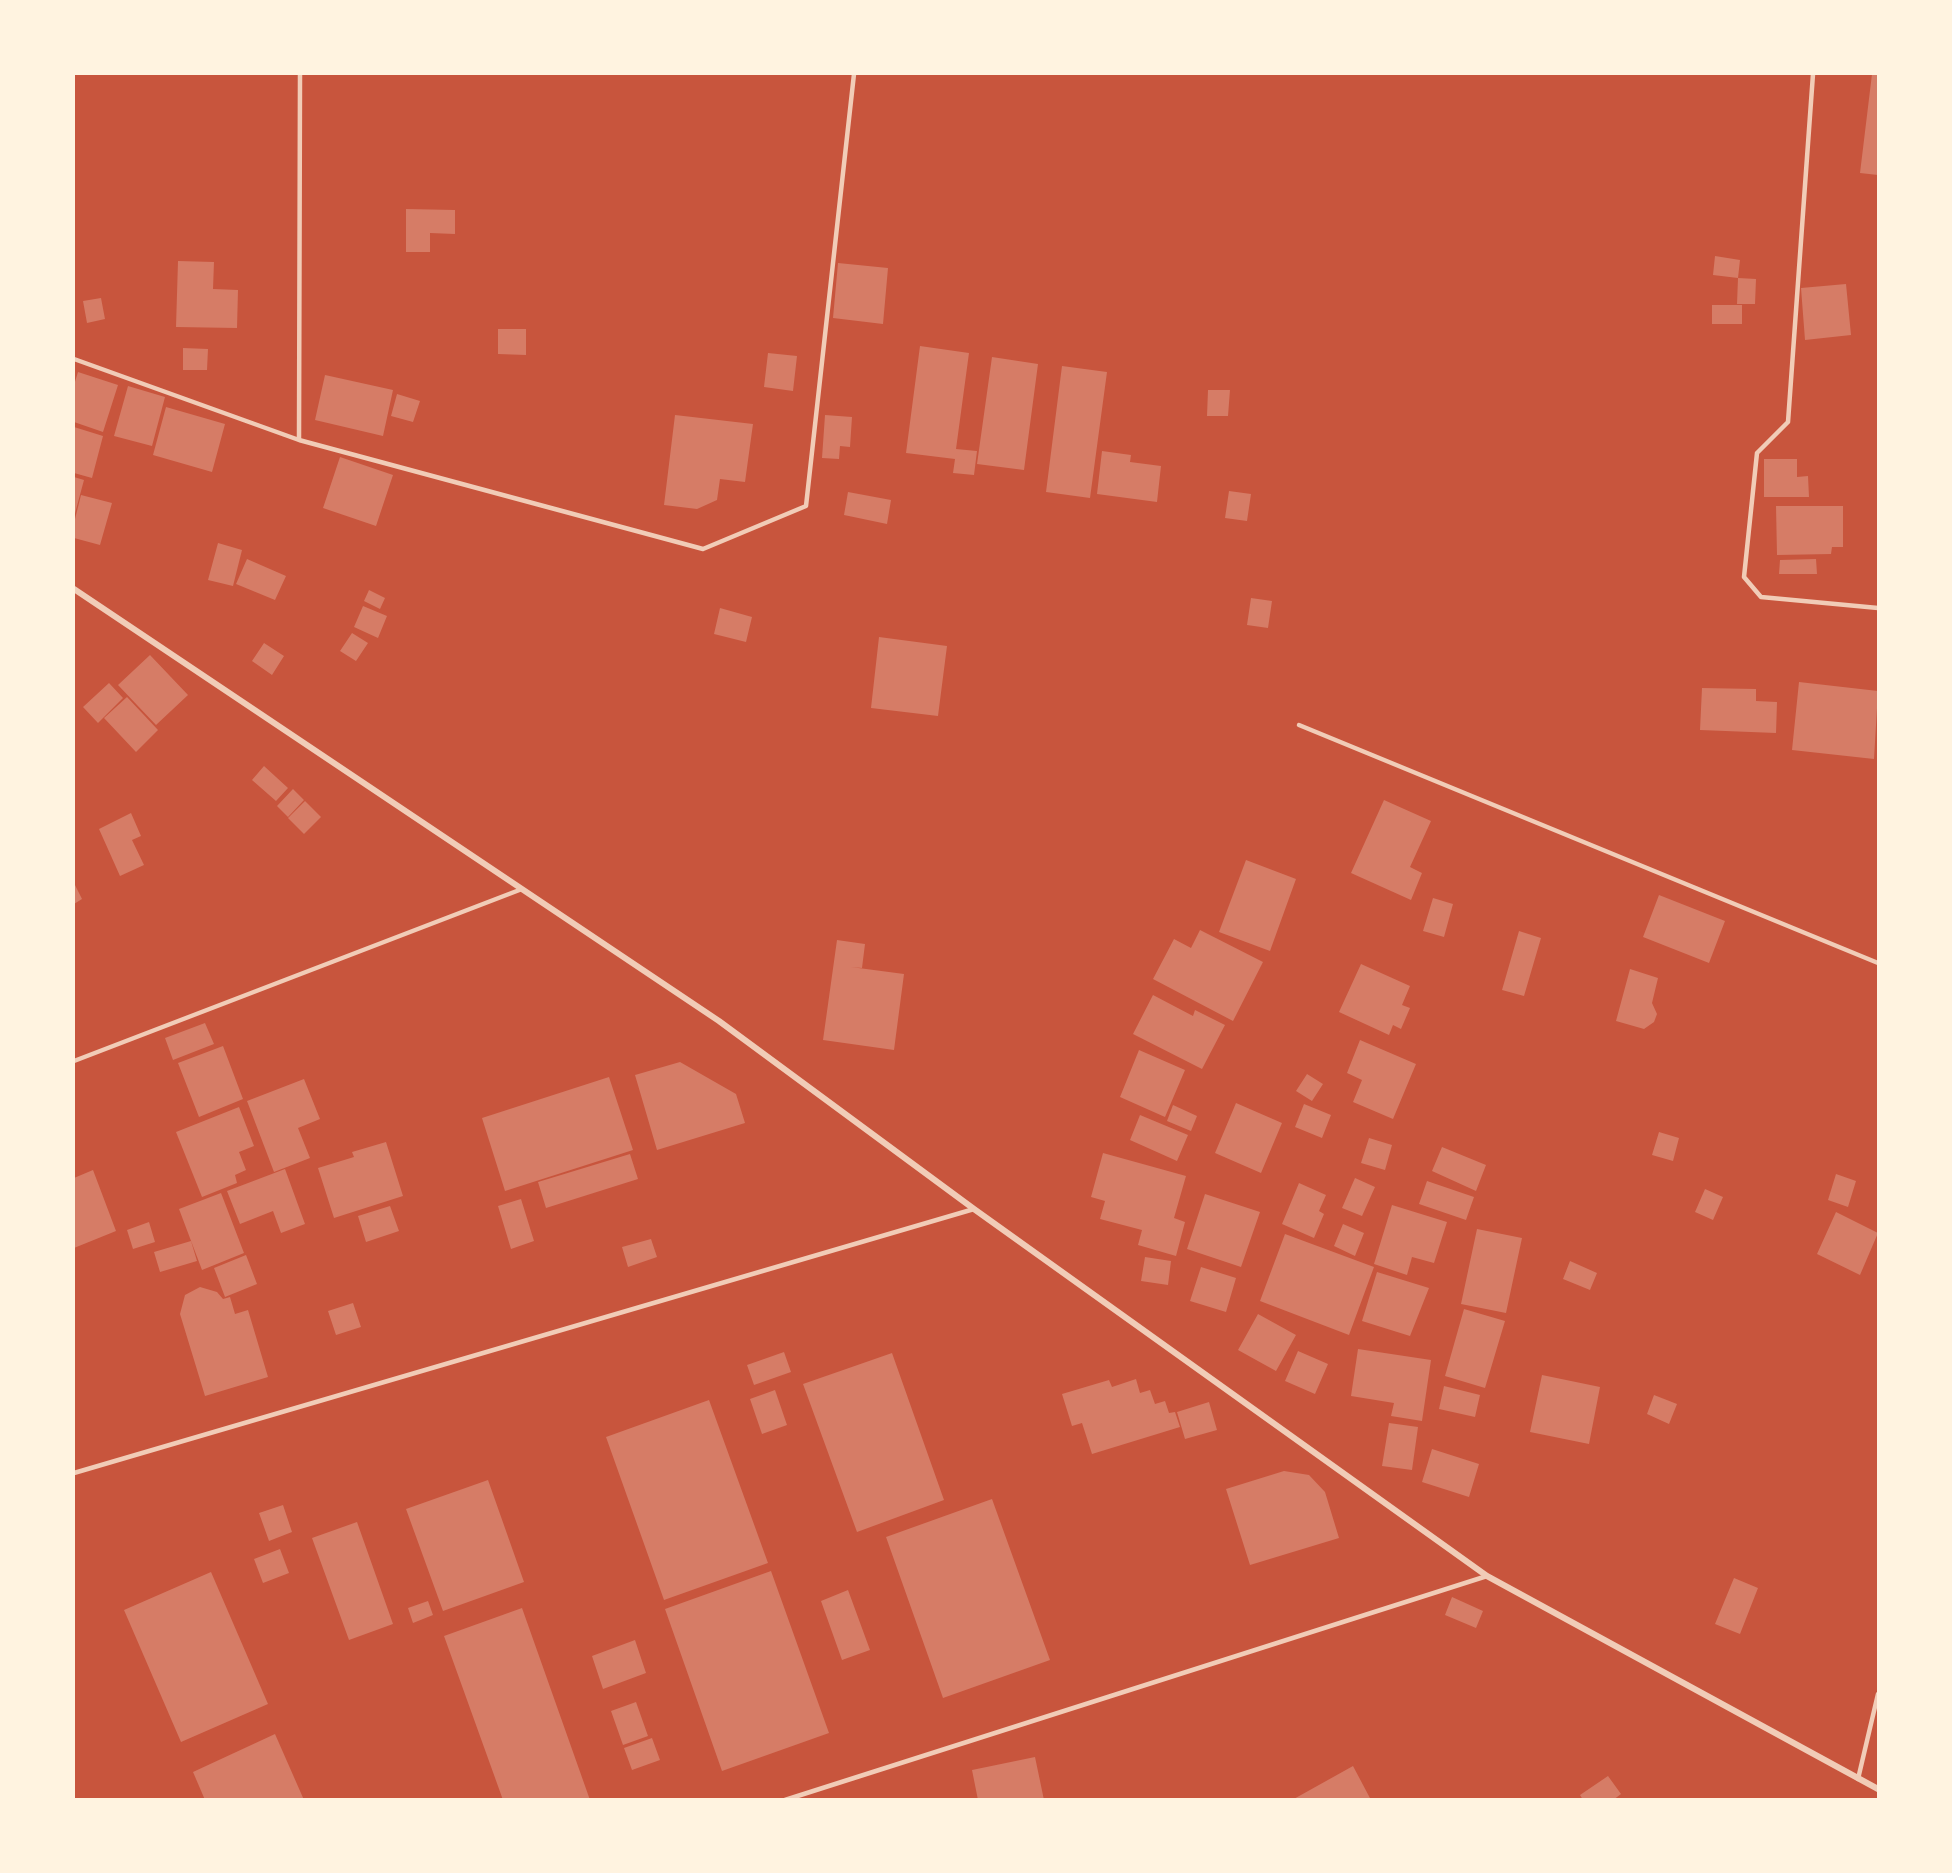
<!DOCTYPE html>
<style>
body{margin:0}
#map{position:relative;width:1952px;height:1873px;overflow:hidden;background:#c8553d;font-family:"Space Grotesk",sans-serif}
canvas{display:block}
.frame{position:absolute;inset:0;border:75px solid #fff3e0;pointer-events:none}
</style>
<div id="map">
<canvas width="1952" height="1873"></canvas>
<div class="frame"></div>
</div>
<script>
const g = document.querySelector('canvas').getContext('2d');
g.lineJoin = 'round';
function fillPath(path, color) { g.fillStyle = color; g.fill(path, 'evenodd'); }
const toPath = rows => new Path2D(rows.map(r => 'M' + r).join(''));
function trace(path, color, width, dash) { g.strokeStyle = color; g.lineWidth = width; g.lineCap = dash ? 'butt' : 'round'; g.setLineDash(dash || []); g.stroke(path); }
fillPath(toPath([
 [1872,74,1878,74,1878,175,1860,173],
 [406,209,455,210,455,234,430,233,430,252,406,252],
 [1715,256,1740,260,1738,278,1713,275],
 [178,261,214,262,213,289,238,290,237,328,176,327],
 [838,263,888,268,883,324,833,318],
 [1738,278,1756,279,1755,304,1737,304],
 [1846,284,1851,335,1805,340,1801,288],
 [101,298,105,319,87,323,83,301],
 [1712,305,1742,305,1742,324,1712,324],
 [498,329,526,329,526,355,498,354],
 [920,346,969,353,956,449,977,451,974,475,953,473,955,459,906,453],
 [183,348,208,349,207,370,183,370],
 [768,353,797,356,793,391,764,387],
 [992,357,1038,364,1024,470,977,464],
 [1062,366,1107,372,1090,498,1046,492],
 [78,372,118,385,103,432,74,422,74,385],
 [325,375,393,390,383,436,315,420],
 [128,386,165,397,152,446,114,436],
 [1208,390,1230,390,1228,416,1207,416],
 [397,394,420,401,413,422,391,416],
 [166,407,225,424,212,472,153,455],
 [675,415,753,424,745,482,720,479,717,500,697,509,664,505],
 [825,415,852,417,850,447,840,446,839,459,822,458],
 [74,427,103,436,92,478,74,473],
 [1102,451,1131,455,1130,462,1161,466,1157,502,1097,494],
 [340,457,393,475,376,526,323,508],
 [1764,459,1797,459,1797,477,1808,476,1809,497,1764,497],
 [74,477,84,480,74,517],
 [1229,491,1251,494,1247,521,1225,518],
 [848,492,891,500,887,524,844,515],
 [81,495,112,503,100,545,74,538,74,523],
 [1776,506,1843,506,1843,547,1832,547,1831,554,1777,555],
 [218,543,242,550,233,586,208,580],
 [247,559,286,576,275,600,236,584],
 [1816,559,1817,574,1779,574,1780,560],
 [369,590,385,598,380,609,364,601],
 [1251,598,1272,601,1268,628,1247,625],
 [363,606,387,616,378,638,354,627],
 [720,608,752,617,746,642,714,634],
 [352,633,368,643,356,661,340,651],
 [879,637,947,646,938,716,871,708],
 [264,643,284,656,272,675,252,661],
 [150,655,188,695,156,725,118,685],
 [1799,682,1878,691,1874,759,1792,750],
 [109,683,123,698,98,723,83,707],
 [1702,688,1756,689,1756,701,1777,702,1776,733,1700,730],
 [127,697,158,730,136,752,104,718],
 [264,766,288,788,276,801,252,780],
 [293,789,304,800,288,817,277,806],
 [1384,800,1431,821,1410,867,1422,873,1411,900,1351,873],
 [305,801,321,817,304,834,288,818],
 [131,813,141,836,132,840,144,865,120,876,99,829],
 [1246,860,1296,879,1270,951,1219,932],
 [74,883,82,899,74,904],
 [1659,895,1725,921,1709,963,1643,937],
 [1433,898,1453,904,1444,937,1423,931],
 [1200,930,1263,962,1233,1021,1153,979,1174,939,1191,948],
 [1519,931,1541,938,1524,996,1502,990],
 [837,940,865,944,862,968,851,967,904,974,894,1050,823,1040],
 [1361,964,1410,986,1402,1005,1410,1008,1401,1029,1393,1025,1389,1035,1339,1012],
 [1630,969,1658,978,1652,1003,1657,1014,1654,1022,1644,1029,1616,1021],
 [1153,995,1193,1016,1195,1010,1225,1025,1202,1069,1133,1034],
 [205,1023,214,1044,173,1060,165,1038],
 [1360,1040,1416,1064,1393,1119,1353,1102,1362,1080,1347,1073],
 [223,1046,243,1099,199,1117,178,1063],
 [1139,1050,1185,1070,1165,1117,1120,1097],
 [680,1062,736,1094,745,1123,657,1150,635,1075],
 [1307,1074,1323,1084,1312,1101,1296,1091],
 [609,1077,633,1150,505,1191,482,1118],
 [304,1079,320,1119,298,1128,310,1158,274,1172,247,1101],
 [1236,1103,1282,1123,1261,1173,1215,1153],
 [1304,1104,1331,1115,1322,1138,1295,1127],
 [1173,1105,1197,1116,1191,1131,1167,1121],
 [239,1107,254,1146,239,1152,246,1170,235,1175,237,1183,202,1197,176,1132],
 [1140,1115,1188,1135,1177,1161,1130,1140],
 [1659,1132,1679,1138,1673,1161,1652,1155],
 [1369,1138,1392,1145,1385,1170,1361,1163],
 [386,1142,403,1196,334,1218,318,1168,354,1157,352,1152],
 [1442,1147,1486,1165,1476,1191,1432,1171],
 [1103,1153,1186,1176,1174,1218,1185,1222,1176,1256,1138,1245,1142,1230,1100,1219,1105,1201,1091,1197],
 [630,1154,638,1179,546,1208,538,1182],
 [285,1169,305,1224,281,1233,273,1211,240,1224,227,1191],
 [93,1170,116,1231,74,1248,74,1178],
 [1836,1174,1856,1181,1848,1207,1828,1200],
 [1355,1178,1375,1187,1362,1216,1342,1208],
 [1427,1181,1474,1197,1466,1220,1419,1204],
 [1299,1183,1326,1195,1319,1211,1324,1214,1314,1238,1282,1224],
 [1705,1189,1723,1197,1713,1220,1695,1212],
 [221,1193,244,1253,202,1270,179,1209],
 [1205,1194,1260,1212,1241,1267,1187,1249],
 [521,1199,534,1241,511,1249,498,1206],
 [1392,1205,1447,1222,1434,1263,1412,1257,1407,1275,1374,1264],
 [390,1206,399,1231,366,1242,358,1216],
 [1836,1212,1878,1233,1860,1275,1817,1254],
 [149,1222,155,1242,133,1249,127,1230],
 [1343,1224,1364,1233,1355,1256,1334,1246],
 [1477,1229,1522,1238,1506,1313,1461,1304],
 [1285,1234,1374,1267,1349,1335,1260,1301],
 [651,1239,657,1257,628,1267,622,1247],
 [191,1241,197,1261,160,1272,154,1252],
 [246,1255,257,1284,225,1297,214,1268],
 [1145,1257,1171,1261,1168,1285,1141,1281],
 [1570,1261,1597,1273,1590,1290,1563,1279],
 [1201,1267,1236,1278,1226,1312,1190,1301],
 [1377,1272,1429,1288,1410,1336,1362,1321],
 [200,1287,217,1292,223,1299,230,1297,235,1314,248,1310,268,1377,205,1396,180,1314,185,1295],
 [353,1303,361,1327,336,1335,328,1311],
 [1464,1309,1505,1321,1485,1388,1445,1376],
 [1258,1314,1296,1335,1276,1371,1238,1350],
 [1358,1349,1431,1360,1422,1421,1391,1416,1394,1403,1351,1396],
 [1298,1351,1328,1364,1315,1394,1285,1381],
 [784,1352,791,1372,754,1385,747,1365],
 [892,1353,944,1500,857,1532,803,1384],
 [1542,1375,1600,1387,1589,1444,1530,1432],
 [1136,1379,1140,1393,1150,1390,1155,1404,1165,1401,1169,1413,1175,1412,1180,1427,1092,1454,1082,1423,1072,1426,1062,1394,1109,1380,1112,1387],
 [1444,1386,1480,1395,1475,1417,1439,1409],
 [775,1390,787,1425,762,1434,750,1399],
 [1654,1395,1677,1404,1669,1424,1647,1414],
 [709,1400,768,1563,664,1600,606,1437],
 [1209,1402,1217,1430,1185,1439,1177,1412],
 [1389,1423,1418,1427,1412,1470,1382,1466],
 [1432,1449,1479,1464,1469,1497,1422,1482],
 [1284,1471,1309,1475,1325,1492,1339,1538,1250,1565,1226,1489],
 [488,1480,524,1582,443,1611,406,1509],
 [992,1499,1050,1660,943,1698,886,1537],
 [283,1505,292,1532,269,1541,259,1513],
 [357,1522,393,1624,349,1640,312,1538],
 [280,1549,289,1573,263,1583,254,1559],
 [771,1571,829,1733,722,1771,665,1609],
 [211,1572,268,1704,181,1742,124,1610],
 [1734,1578,1758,1588,1740,1634,1715,1624],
 [848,1590,870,1650,842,1660,821,1601],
 [1452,1597,1483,1611,1476,1628,1445,1615],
 [428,1601,433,1615,413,1623,408,1608],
 [522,1608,590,1800,503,1800,444,1636],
 [635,1640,646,1673,603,1689,592,1656],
 [636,1702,648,1736,623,1745,611,1711],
 [275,1734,304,1800,205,1800,193,1772],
 [652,1738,660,1760,632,1770,624,1748],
 [1035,1757,1044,1800,978,1800,972,1770],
 [1353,1766,1371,1800,1292,1800],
 [1608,1776,1621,1794,1613,1800,1583,1800,1580,1795]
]), '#d67c66');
trace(toPath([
 [1813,74,1788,422,1757,453,1744,577,1761,597,1878,608],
 [74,359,299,440,703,549,806,506,854,74],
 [299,440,300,74],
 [1299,725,1878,963],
 [74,1061,522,889],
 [74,1473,974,1209],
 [1858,1779,1878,1694],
 [785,1800,1487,1576]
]), '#f1ccb7', 4.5);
trace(toPath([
 [74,589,719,1021,974,1209,1487,1576,1878,1789]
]), '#f1ccb7', 6);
</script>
